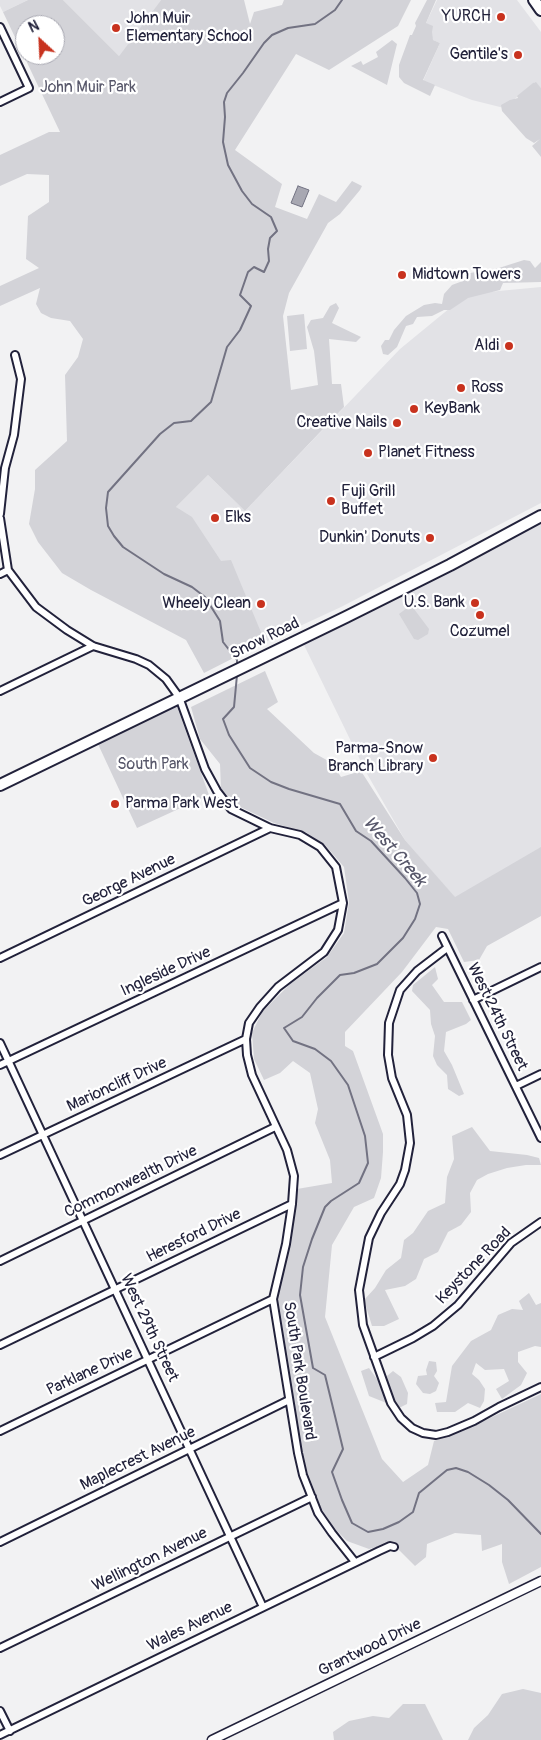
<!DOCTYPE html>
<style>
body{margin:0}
#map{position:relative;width:541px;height:1740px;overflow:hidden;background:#f2f2f3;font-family:Pangolin,sans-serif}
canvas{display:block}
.north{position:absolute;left:15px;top:15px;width:50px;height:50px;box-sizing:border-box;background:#fff;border:1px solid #a7a7b1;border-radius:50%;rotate:335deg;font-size:14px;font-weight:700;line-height:20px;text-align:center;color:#22223b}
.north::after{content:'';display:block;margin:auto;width:18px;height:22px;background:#c8321e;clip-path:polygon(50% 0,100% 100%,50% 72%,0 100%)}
</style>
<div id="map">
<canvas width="541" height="1740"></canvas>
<div class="north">N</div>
</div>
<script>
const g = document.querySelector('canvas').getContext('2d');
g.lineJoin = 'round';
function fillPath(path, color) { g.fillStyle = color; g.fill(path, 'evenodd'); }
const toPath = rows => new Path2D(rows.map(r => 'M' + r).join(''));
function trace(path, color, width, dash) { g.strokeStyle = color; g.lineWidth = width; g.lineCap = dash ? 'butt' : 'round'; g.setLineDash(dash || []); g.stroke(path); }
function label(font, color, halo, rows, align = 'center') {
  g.font = font + ' Pangolin,sans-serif'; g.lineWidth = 4.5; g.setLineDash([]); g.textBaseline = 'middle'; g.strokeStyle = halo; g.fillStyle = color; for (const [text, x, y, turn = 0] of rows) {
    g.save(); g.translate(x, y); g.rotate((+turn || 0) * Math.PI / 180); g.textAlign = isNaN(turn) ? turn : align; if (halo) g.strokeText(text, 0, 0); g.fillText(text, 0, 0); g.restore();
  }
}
fillPath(toPath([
 [0,0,28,0,3,12,0,6],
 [63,0,161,0,119,56],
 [437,0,517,0,541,32,541,88,535,82,504,108,472,100,423,81,440,43,433,40,426,23],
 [541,287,541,503,341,607,259,645,176,507,208,475,245,511,400,349,467,294],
 [541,524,541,855,455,898,405,840,366,772,304,645,433,580]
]), '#e2e2e6');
fillPath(toPath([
 [28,0,63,0,119,56,161,0,244,0,250,24,254,12,282,5,284,0,411,0,398,26,329,70,296,54,235,150,282,184,275,207,307,219,319,194,336,202,352,181,362,186,360,190,340,214,328,223,289,293,283,316,291,390,318,385,314,351,307,327,311,320,323,318,330,306,336,303,339,308,332,323,361,337,356,342,329,339,332,384,341,384,344,407,245,511,208,475,176,507,192,517,221,561,231,560,265,642,204,673,186,640,91,590,62,573,38,542,29,524,35,489,35,470,67,441,65,375,78,357,83,339,70,321,51,318,41,313,36,304,40,288,0,306,0,286,39,268,26,259,28,216,49,202,49,175,27,174,0,186,0,155,49,132,60,132,3,12],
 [25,25,55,25,55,55,25,55],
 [427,0,436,0,426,23,433,26,432,32,433,40,440,43,423,80,435,85,430,96,404,83,399,77,399,65,410,35,412,35,416,26,415,23],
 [392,40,397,44,387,85,351,66,361,61,363,65,378,57,376,52],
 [536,82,541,88,541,157,532,146,540,139,534,143,526,138,502,111,501,105,510,100,518,98,517,96,533,83],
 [524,260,530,261,535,268,541,262,541,282,503,283,500,290,468,298,450,310,444,310,432,316,417,317,413,324,406,326,397,347,388,355,383,354,381,346,385,340,389,340,394,330,406,316,424,305,435,303,442,304,444,294,452,285,468,279,470,273,476,272,480,274],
 [304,314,307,349,290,351,287,316],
 [411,605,429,629,428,634,418,640,414,639,399,614],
 [265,671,278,702,267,709,314,753,332,763,341,777,361,771,405,840,455,897,541,847,541,916,487,946,479,960,464,962,448,929,436,927,402,972,345,1032,345,1046,353,1051,383,1134,383,1152,381,1178,374,1198,354,1207,332,1245,325,1317,382,1459,403,1482,428,1465,434,1441,473,1426,541,1394,541,1567,509,1584,502,1562,502,1544,482,1551,481,1535,455,1533,427,1544,426,1557,415,1566,392,1543,369,1549,347,1541,334,1528,321,1508,304,1463,277,1300,290,1237,297,1189,332,1183,330,1160,315,1123,318,1109,310,1073,293,1061,280,1073,264,1080,254,1059,252,1033,262,1012,290,984,327,957,344,933,349,902,344,867,325,845,307,833,274,823,236,805,221,789,220,764,200,739,191,707],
 [176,704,209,795,137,828,97,742],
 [435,967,438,979,432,985,444,1002,462,1002,471,1020,466,1024,446,1032,444,1051,452,1065,464,1094,459,1096,448,1089,447,1075,437,1065,433,1056,435,1036,431,1024,430,1010,412,991,413,985],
 [472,1127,490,1151,527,1155,539,1158,541,1165,526,1165,507,1168,488,1174,477,1180,470,1193,471,1212,461,1225,448,1232,438,1252,424,1259,416,1279,405,1286,385,1290,399,1319,384,1326,372,1326,364,1300,375,1288,386,1270,401,1258,404,1240,413,1233,428,1211,445,1203,447,1177,454,1159,452,1136],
 [529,1293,536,1305,541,1303,541,1347,535,1346,518,1352,518,1362,527,1373,521,1385,502,1399,496,1389,509,1381,504,1369,485,1370,476,1363,472,1374,479,1380,485,1389,484,1401,480,1408,468,1403,455,1412,437,1412,435,1403,446,1402,452,1366,471,1341,491,1330,498,1315,512,1309,523,1310,519,1301],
 [429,1361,436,1362,437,1371,434,1376,439,1383,436,1391,430,1394,423,1393,416,1384,418,1376,427,1375,426,1370],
 [369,1368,379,1382,388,1385,387,1376,393,1371,401,1377,408,1393,407,1404,399,1408,369,1396,361,1371],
 [523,1689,541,1693,541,1740,468,1740,474,1728,488,1715,502,1694],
 [403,1704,425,1704,443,1740,334,1740,333,1732,349,1721,373,1716,389,1718]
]), '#d3d3d8');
const water = toPath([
 [298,186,309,190,302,207,291,203,298,186]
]);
fillPath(water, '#a8a8b2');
trace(water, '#727282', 1);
trace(toPath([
 [237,665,237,660,223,642,220,621,205,597,192,587,164,574,123,547,114,536,108,526,106,508,108,492,160,434,174,423,191,421,211,402,227,347,240,330,251,306,240,295,248,272,254,267,264,272,269,261,268,249,270,238,277,231,271,217,252,204,242,191,228,165,223,142,225,117,224,102,227,93,243,73,264,43,272,35,288,28,315,24,335,10,342,0],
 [237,675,234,707,223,719,229,735,250,768,271,782,289,789,340,804,356,831,371,841,405,878,417,893,420,904,415,919,403,938,377,964,354,973,340,975,317,998,302,1017,284,1028,293,1041,315,1049,331,1061,348,1085,365,1136,368,1163,359,1183,331,1201,325,1207,312,1239,303,1267,300,1295,313,1368,325,1375,343,1449,332,1472,342,1500,352,1523,368,1532,383,1529,399,1522,413,1512,419,1493,447,1470,456,1468,468,1472,489,1485,508,1500,541,1534]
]), '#727282', 2);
const minor = toPath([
 [0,27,29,88,0,102],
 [0,514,5,468,14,435,21,379,15,355],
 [0,518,8,570,36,607,67,630,93,646,136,659,149,665,166,679,179,697,205,769,217,791,231,809,270,828,300,835,320,847,336,867,343,903,338,930,324,952,278,987,260,1007,249,1023,246,1039,247,1055,252,1075,287,1150,294,1176,292,1204,286,1244,273,1299,298,1453,303,1475,318,1513,332,1533,355,1562],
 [0,574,8,570],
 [0,691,93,646],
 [442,936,541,1138],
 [447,948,417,971,400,990,389,1023,388,1055,392,1078,407,1115,410,1143,405,1170,400,1184,381,1213,369,1238,359,1290,363,1325,391,1403,401,1418,412,1428,423,1433,436,1435,448,1432,474,1421,499,1407,541,1387],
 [0,958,270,828],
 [473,1000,541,967],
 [0,1043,263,1607],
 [0,1065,343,903],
 [516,1086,541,1074],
 [0,1155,246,1039],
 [0,1261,275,1127],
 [0,1345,292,1204],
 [374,1357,413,1338,433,1326,458,1305,511,1243,541,1222],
 [0,1431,273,1299],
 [0,1542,289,1400],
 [0,1648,312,1497],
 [0,1711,10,1731],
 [0,1735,379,1551,390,1546,394,1547]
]);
const tertiary = toPath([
 [212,1740,541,1581]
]);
const primary = toPath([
 [534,0,541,10],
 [0,785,346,617,450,565,541,516]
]);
trace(minor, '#22223b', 10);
trace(tertiary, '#22223b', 11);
trace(primary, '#22223b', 14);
trace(minor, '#fff', 6);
trace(tertiary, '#fff', 8);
trace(primary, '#fff', 10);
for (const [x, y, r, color] of [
 [501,17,5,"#c8321e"],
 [116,28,5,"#c8321e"],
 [518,55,5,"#c8321e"],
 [402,275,5,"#c8321e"],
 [509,346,5,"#c8321e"],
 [461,388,5,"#c8321e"],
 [414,409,5,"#c8321e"],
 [397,423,5,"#c8321e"],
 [368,453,5,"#c8321e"],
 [331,501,5,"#c8321e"],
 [215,518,5,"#c8321e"],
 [430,538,5,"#c8321e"],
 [475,603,5,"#c8321e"],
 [261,604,5,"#c8321e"],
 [480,615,5,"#c8321e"],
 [433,758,5,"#c8321e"],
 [115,804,5,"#c8321e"]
]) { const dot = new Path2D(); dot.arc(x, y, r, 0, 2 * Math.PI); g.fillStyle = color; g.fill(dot); trace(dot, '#fff', 2); }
label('16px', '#22223b', '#fff', [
 ["YURCH",491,17],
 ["John Muir",126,19,"left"],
 ["Elementary School",126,37,"left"],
 ["Gentile's",508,55],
 ["Midtown Towers",412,275,"left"],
 ["Aldi",499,346],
 ["Ross",471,388,"left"],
 ["KeyBank",424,409,"left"],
 ["Creative Nails",387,423],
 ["Planet Fitness",378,453,"left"],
 ["Fuji Grill",341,492,"left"],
 ["Buffet",341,510,"left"],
 ["Elks",225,518,"left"],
 ["Dunkin' Donuts",420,538],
 ["U.S. Bank",465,603],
 ["Wheely Clean",251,604],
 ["Cozumel",480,632,"center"],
 ["Parma-Snow",423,749],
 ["Branch Library",423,767],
 ["Parma Park West",125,804,"left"]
], 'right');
label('16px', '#57576a', '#fff', [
 ["John Muir Park",88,88],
 ["South Park",153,765]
]);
label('16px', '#22223b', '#fff', [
 ["Snow Road",265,639,-26],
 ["George Avenue",129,881,-26],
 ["Ingleside Drive",166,972,-25],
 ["West 24th Street",497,1017,64],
 ["Marioncliff Drive",117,1085,-25],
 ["Commonwealth Drive",131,1182,-26],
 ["Heresford Drive",194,1236,-26],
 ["Keystone Road",474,1266,-46],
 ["West 29th Street",149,1328,65],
 ["South Park Boulevard",299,1371,81],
 ["Parklane Drive",90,1372,-25],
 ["Maplecrest Avenue",138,1459,-26],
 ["Wellington Avenue",150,1560,-26],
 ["Wales Avenue",190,1627,-26],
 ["Grantwood Drive",370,1648,-26]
]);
label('italic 18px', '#58586b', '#fff', [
 ["West Creek",394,852,49]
]);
</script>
